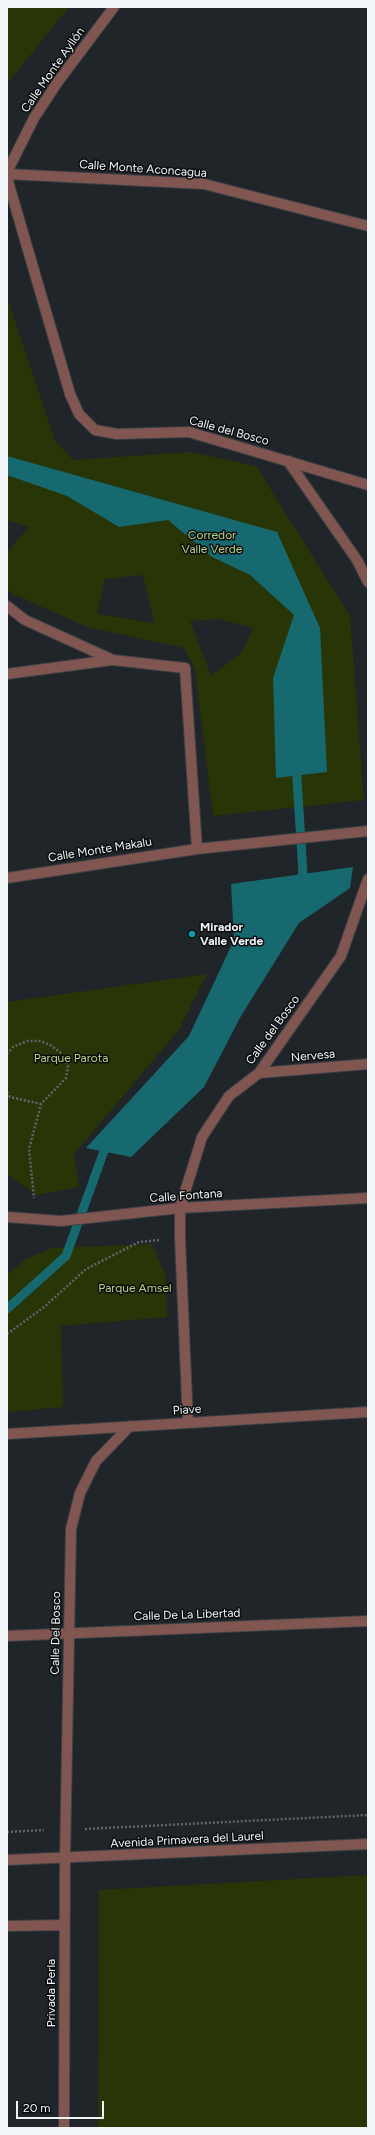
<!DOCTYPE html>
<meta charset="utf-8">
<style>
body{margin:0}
#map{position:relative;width:375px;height:2135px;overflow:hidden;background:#1f2529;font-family:Figtree,sans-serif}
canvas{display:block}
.frame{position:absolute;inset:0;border:8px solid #f1f5f8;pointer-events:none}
.scale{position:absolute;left:16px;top:2101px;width:88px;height:18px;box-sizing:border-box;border:2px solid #f1f5f8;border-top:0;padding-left:5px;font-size:12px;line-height:14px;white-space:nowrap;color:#f1f5f8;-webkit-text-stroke:3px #0b0d0f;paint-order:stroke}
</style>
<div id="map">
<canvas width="375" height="2135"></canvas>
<div class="frame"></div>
<div class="scale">20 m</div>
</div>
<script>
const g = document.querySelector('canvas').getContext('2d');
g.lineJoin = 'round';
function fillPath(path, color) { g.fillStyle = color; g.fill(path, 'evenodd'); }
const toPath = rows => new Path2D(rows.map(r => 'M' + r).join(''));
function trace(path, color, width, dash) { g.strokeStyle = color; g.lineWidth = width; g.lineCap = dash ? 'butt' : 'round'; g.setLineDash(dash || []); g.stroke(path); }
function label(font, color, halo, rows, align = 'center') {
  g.font = font + ' Figtree,sans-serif'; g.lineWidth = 3; g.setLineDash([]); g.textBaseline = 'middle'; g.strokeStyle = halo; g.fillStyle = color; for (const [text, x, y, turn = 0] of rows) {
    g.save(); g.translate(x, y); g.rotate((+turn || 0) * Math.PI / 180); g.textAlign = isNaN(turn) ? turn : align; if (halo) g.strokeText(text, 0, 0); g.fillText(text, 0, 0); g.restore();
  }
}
fillPath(toPath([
 [7,7,69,7,7,84],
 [7,297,55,440,73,460,190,452,256,466,350,616,364,800,213,816,195,669,184,648,87,627,13,594,7,589,7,552,29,527,7,520],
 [143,575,154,623,97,614,105,579],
 [219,619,253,628,242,652,211,676,190,621],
 [207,974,178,1031,74,1154,79,1187,37,1195,8,1175,7,1002],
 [152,1244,166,1276,167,1317,61,1326,63,1407,7,1412,7,1275,26,1259,52,1248],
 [368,1875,368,2128,98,2128,99,1890]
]), '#283506');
fillPath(toPath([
 [7,456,277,532,320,628,327,772,276,778,273,678,294,615,250,575,212,557,168,520,119,527,67,496,7,475],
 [353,867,350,888,299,923,241,1016,204,1087,131,1157,86,1148,189,1036,234,940,231,884]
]), '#176970');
trace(toPath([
 [296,763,303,874,297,884],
 [7,1309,66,1256,104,1151,111,1142]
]), '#176970', 9);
const minor = toPath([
 [7,172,34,118,57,83,114,7],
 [7,174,204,184,368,226],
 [7,178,70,394,79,414,95,430,117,434,189,432,368,485],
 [288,461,357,560,368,582],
 [7,606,25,620,113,660,185,668,197,849],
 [7,674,112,660],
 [7,878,197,849,368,831],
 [259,1073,368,1064],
 [7,1217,61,1221,180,1208,368,1198],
 [188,1423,180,1238,180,1208,202,1137,229,1096,259,1073,341,956,368,879],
 [7,1434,368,1412],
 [7,1636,368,1621],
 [7,1860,368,1844],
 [7,1926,64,1925],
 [64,2128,65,1858,71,1529,80,1493,96,1461,130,1426]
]);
trace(minor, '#3c4246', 12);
trace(toPath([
 [7,1054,13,1047,27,1041,40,1041,50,1045,60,1052,68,1066,66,1078,41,1104,29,1149,34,1198],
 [7,1092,10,1097,41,1104],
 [7,1334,43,1308,86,1269,139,1242,159,1240],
 [85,1829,368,1815],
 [7,1832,44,1830]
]), '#61666a', 2.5, [2, 2]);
trace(minor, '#815550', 10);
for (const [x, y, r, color] of [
 [192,934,4,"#0f9aa8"]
]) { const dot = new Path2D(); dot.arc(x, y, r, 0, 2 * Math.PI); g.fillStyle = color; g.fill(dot); trace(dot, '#0b0d0f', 1.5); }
label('12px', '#f1f5f8', '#0b0d0f', [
 ["Calle Monte Ayllón",53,70,-55],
 ["Calle Monte Aconcagua",143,169,4],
 ["Calle del Bosco",229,431,15],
 ["Calle Monte Makalu",100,850,-9],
 ["Calle del Bosco",273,1030,-54],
 ["Nervesa",313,1056,-5],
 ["Calle Fontana",186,1196,-4],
 ["Piave",187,1410,-4],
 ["Calle De La Libertad",187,1615,-2],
 ["Calle Del Bosco",56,1633,-89],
 ["Avenida Primavera del Laurel",187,1840,-3],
 ["Privada Perla",51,1993,-90]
]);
label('12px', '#b8d285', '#0b0d0f', [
 ["Corredor",212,535],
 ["Valle Verde",212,549],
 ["Parque Parota",71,1058],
 ["Parque Amsel",135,1288]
]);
label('bold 12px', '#f1f5f8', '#0b0d0f', [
 ["Mirador",200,927],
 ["Valle Verde",200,941]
], 'left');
</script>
